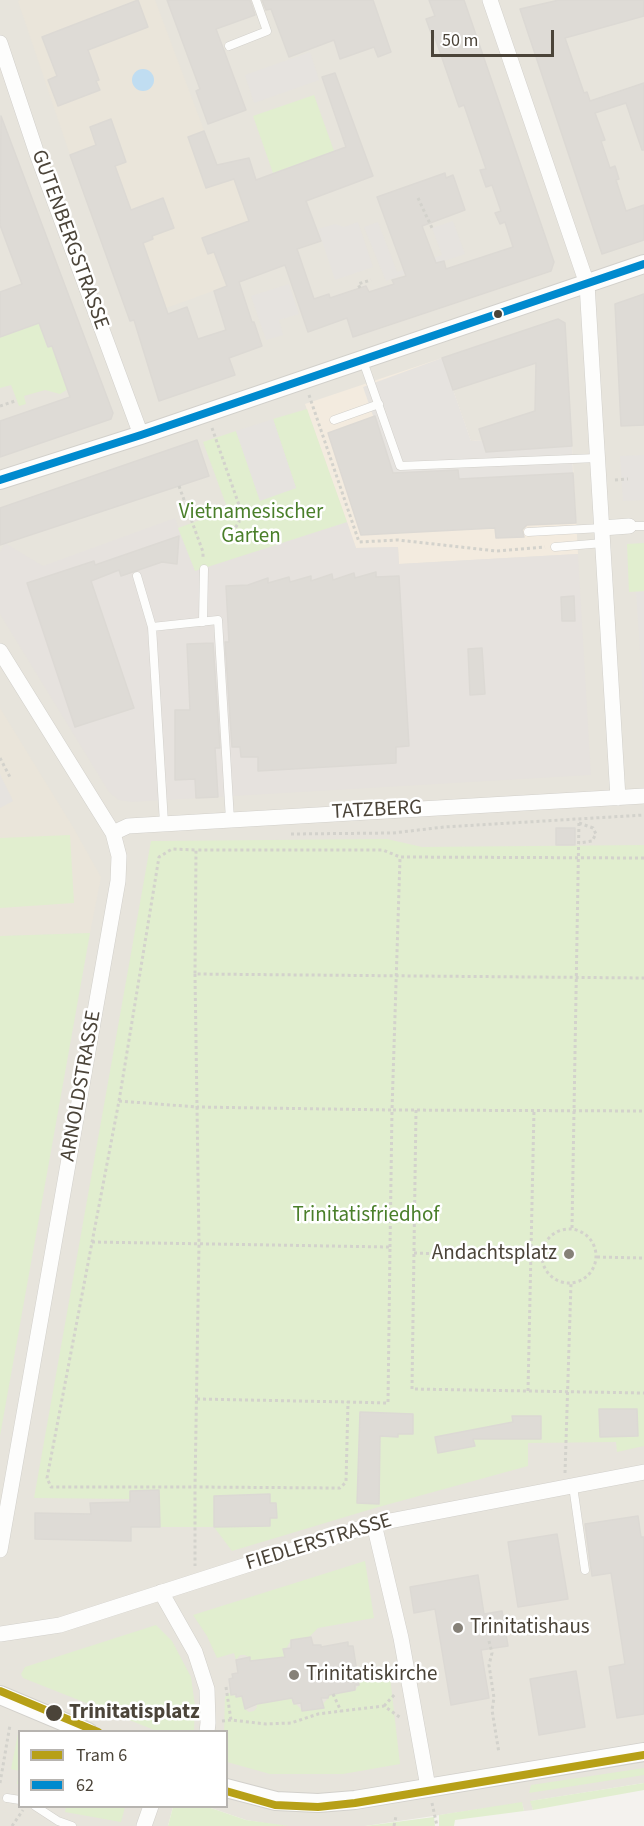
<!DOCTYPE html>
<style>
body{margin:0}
#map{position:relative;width:644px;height:1826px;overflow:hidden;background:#f4f2ee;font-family:"Source Sans 3",sans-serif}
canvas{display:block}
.legend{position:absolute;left:18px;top:1730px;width:210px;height:78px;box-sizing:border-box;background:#fff;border:2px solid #b7b4b0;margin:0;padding:8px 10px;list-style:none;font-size:18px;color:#4b4439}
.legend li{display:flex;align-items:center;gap:12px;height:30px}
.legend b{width:30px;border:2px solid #b7b4b0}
.scale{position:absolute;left:431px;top:30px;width:123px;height:27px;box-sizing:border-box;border:3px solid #4b4439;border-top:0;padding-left:8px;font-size:18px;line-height:21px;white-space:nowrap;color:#4b4439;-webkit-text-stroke:4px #fff;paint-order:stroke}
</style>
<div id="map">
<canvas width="644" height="1826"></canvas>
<ul class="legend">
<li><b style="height:8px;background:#b7a017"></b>Tram 6</li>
<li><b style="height:8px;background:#008ace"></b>62</li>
</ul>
<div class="scale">50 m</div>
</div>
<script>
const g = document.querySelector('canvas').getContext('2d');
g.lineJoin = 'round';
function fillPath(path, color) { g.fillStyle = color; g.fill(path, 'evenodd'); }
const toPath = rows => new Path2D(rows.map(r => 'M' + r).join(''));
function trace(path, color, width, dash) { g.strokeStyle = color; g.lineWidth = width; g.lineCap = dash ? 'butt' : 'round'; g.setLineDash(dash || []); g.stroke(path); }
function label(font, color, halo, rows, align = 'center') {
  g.font = font + ' "Source Sans 3",sans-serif'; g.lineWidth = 5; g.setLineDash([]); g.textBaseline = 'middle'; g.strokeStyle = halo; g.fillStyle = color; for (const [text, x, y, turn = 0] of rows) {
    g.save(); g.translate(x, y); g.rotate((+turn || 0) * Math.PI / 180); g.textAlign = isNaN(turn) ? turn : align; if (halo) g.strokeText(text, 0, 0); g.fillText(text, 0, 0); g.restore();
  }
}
fillPath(toPath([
 [0,0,644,0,644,1783,531,1801,533,1810,524,1811,522,1803,365,1826,283,1826,246,1820,208,1807,226,1806,226,1732,20,1732,20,1806,173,1807,168,1826,0,1826]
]), '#e7e4dc');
fillPath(toPath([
 [442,358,471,441,483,440,486,451,572,446,578,554,399,564,398,547,356,548,305,404]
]), '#f3ebdf');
fillPath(toPath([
 [175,518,195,571,347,522,356,548,398,547,399,564,578,554,591,775,132,802,119,800,109,792,0,614,0,552,5,543,43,566]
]), '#e6e2de');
fillPath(toPath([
 [20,0,155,0,217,165,254,173,274,230,227,286,130,321,70,155,18,1],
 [0,708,73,827,101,877,90,933,0,936]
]), '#eae5da');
fillPath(toPath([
 [314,95,334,151,273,173,253,116],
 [43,321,48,333,43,335,47,347,52,346,68,389,60,394,45,390,24,396,26,404,19,406,11,385,0,388,0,337],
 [307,409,347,522,195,571,178,528,228,510,203,442,236,431,260,500,296,488,273,419],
 [644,543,644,591,629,592,627,544],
 [70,835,74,903,0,908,0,838],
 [387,839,422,847,644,845,644,1446,617,1452,616,1442,528,1443,528,1466,375,1508,232,1551,214,1527,131,1527,130,1499,34,1498,151,841],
 [90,933,0,1436,0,936],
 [365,1561,374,1618,318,1628,308,1638,291,1640,286,1649,286,1658,274,1658,251,1664,250,1658,245,1655,240,1655,236,1660,234,1653,217,1658,207,1636,193,1615],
 [156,1625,172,1641,191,1677,195,1706,194,1731,157,1731,23,1678,21,1674,25,1667],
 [389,1668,400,1764,343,1774,270,1774,227,1762,226,1732,224,1732,225,1697,229,1693,237,1697,245,1695,245,1709,249,1712,254,1711,257,1707,256,1701,292,1695,292,1703,296,1704,303,1711,323,1704,329,1697,329,1695,355,1690,359,1685,358,1676,353,1672],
 [18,1734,20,1734,19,1784,17,1784,19,1771,11,1769],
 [644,1768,644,1775,529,1793,531,1785],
 [644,1783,644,1790,533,1810,530,1801],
 [522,1802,524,1811,455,1820,454,1826,439,1826,439,1815],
 [66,1807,66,1806,125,1807,121,1822,65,1812],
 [173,1807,208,1807,246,1820,289,1826,168,1826],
 [434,1817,435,1826,365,1826]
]), '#e1eecf');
fillPath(toPath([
 [310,52,319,80,254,103,245,75],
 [453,221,465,254,386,281,364,227,378,222,397,272,442,255,432,228],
 [358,222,373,267,335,280,318,229,335,224,344,227],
 [289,284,299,314,279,320,283,335,266,340,251,296],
 [442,358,471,441,483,440,486,452,572,446,573,473,459,479,458,470,393,473,363,387],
 [273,419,296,488,260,501,236,431],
 [644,455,644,500,623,501,620,456],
 [636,592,644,592,644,707],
 [0,774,13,801,0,808]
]), '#e6e3df');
fillPath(toPath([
 '132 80a11 11 0 1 1 22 0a11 11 0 1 1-22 0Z'
]), '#c0ddf1');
const building = toPath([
 [138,0,148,27,88,50,99,80,96,81,100,90,58,106,48,80,57,76,42,37,138,0],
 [167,0,250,0,255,15,216,29,246,110,208,124,196,91,200,89,167,0],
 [262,0,373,0,391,52,378,57,374,47,340,59,334,40,289,57,271,9,266,10,262,0],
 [429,0,464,0,554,262,551,271,353,337,347,318,308,332,285,265,239,282,252,322,254,322,262,346,229,358,235,375,159,401,134,320,130,321,70,155,96,145,90,127,111,119,126,162,115,166,131,210,163,198,174,228,152,236,153,239,143,243,168,314,187,307,198,339,226,330,214,291,227,286,214,252,208,254,202,238,249,221,234,179,206,188,188,137,204,131,217,165,249,158,256,180,346,147,322,77,335,73,373,176,306,201,321,241,297,249,314,299,329,294,330,298,366,286,369,292,394,284,392,280,406,276,377,197,445,173,446,178,453,175,465,210,422,226,436,263,444,261,446,269,513,247,505,222,500,224,495,213,501,211,492,185,486,187,480,170,486,169,464,105,459,107,433,32,431,33,426,19,435,16,429,0],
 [559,0,644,0,644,16,565,38,584,93,587,92,590,101,644,83,644,150,642,150,626,103,595,113,605,140,601,141,610,168,615,166,619,179,616,180,626,211,644,205,644,240,602,254,520,9,559,0],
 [1,116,113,413,111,419,0,457,0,421,70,397,52,346,48,347,39,323,0,337,0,292,22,284,0,225,1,116],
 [644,294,644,425,621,426,615,304,644,294],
 [558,319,565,323,572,446,486,452,479,429,535,411,536,363,453,390,442,358,558,319],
 [375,416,393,473,458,470,459,479,573,473,576,523,527,525,522,530,524,537,496,538,495,528,361,535,328,433,375,416],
 [197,440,209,476,0,545,0,508,197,440],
 [179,536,177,564,162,562,121,576,119,570,91,581,134,708,75,727,27,583,94,561,95,565,179,536],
 [376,572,376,577,399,576,409,746,396,747,396,763,258,771,258,757,241,757,240,747,232,747,225,642,229,642,226,586,248,585,268,578,268,583,289,577,290,582,311,576,311,581,332,574,333,580,354,573,355,578,376,572],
 [574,596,575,621,562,621,561,597,574,596],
 [213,643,220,748,215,748,218,797,196,798,195,779,175,780,175,710,190,710,187,644,213,643],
 [482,648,485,694,470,695,468,649,482,648],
 [556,828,575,828,575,845,556,845,556,828],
 [599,1409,637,1409,638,1436,600,1437,599,1409],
 [360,1412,413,1414,413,1434,398,1434,398,1437,380,1436,379,1504,357,1503,360,1412],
 [512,1416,541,1416,541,1439,473,1439,475,1446,438,1453,435,1437,513,1422,512,1416],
 [159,1490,160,1527,131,1527,131,1541,35,1539,35,1513,91,1514,90,1503,130,1502,130,1491,159,1490],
 [270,1494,270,1503,276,1503,277,1518,270,1518,270,1526,214,1527,214,1496,270,1494],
 [638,1516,641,1537,644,1537,644,1714,617,1718,609,1667,625,1664,611,1573,592,1576,585,1524,638,1516],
 [557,1534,568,1599,518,1607,508,1542,557,1534],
 [478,1575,484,1614,502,1611,508,1646,481,1650,489,1698,451,1705,435,1609,414,1613,410,1587,478,1575],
 [311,1637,313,1645,321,1645,321,1647,348,1642,348,1646,353,1646,359,1685,355,1685,355,1690,329,1695,328,1698,321,1698,324,1708,302,1711,301,1703,294,1704,292,1698,257,1704,245,1709,242,1696,236,1697,236,1694,231,1695,229,1679,233,1678,232,1674,238,1673,236,1660,250,1657,250,1661,285,1657,283,1649,291,1648,291,1640,311,1637],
 [576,1671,585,1727,539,1735,530,1679,576,1671]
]);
fillPath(building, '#dedbd6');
trace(building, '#dcd9d4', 1.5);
const service = toPath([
 [229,46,267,31,256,0],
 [363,361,400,466,597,458],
 [334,420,379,404],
 [629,526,644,526],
 [528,532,602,528],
 [555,547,603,543],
 [137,576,152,627,164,823],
 [203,622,204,569],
 [152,627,218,620,230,820],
 [573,1486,585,1570],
 [7,1798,20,1800],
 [35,1806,58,1821,72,1826]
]);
const minor = toPath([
 [490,0,587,284,618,798],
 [0,43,37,154,141,435],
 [602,528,629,526],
 [0,651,113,833,119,856,118,881,0,1550],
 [113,833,128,826,644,796],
 [374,1524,401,1638,428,1787],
 [161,1592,195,1652,207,1689,208,1723,207,1732],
 [0,1634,60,1625,374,1524,644,1472],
 [144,1826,151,1806]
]);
const tertiary = toPath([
 [0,480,141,435,644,264],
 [0,1695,88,1732],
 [226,1788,276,1801,318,1803,355,1800,644,1752]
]);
trace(service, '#d2d0cb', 9);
trace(minor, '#d2d0cb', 16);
trace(tertiary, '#d2d0cb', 20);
trace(toPath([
 [418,198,432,228],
 [360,288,358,284,371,280],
 [309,395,359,542,398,540,496,551,545,547],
 [0,406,15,401],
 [212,428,239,505,239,522,230,536],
 [615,480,628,479],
 [179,486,203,552,203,558],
 [0,758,11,779],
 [579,823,593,828,596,834,592,841,579,843],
 [291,834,393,833,444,827,644,815],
 [644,858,400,857,383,850,196,850,195,974,644,978],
 [195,974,197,1107,392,1110,400,858],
 [119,1101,197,1107,199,1244,195,1487,51,1487,47,1478,119,1101,159,857,172,849,196,850],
 [416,1110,412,1389,644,1393],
 [572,1228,579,820],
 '542 1256a27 27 0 1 1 54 0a27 27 0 1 1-54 0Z',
 [92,1242,390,1247,388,1403,348,1402,346,1482,340,1488,195,1487,195,1566],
 [390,1247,392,1110,644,1111],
 [414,1253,541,1258],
 [597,1257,644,1258],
 [528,1391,534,1110],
 [197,1399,348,1402],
 [565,1473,571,1283],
 [489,1641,492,1653,489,1665,494,1698,492,1710,499,1753],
 [226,1687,231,1720],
 [333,1694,341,1711,384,1706,401,1718],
 [384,1706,395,1694],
 [222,1721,231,1720,266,1724,291,1723,318,1714,341,1711],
 [0,1783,10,1725],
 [432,1803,437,1826],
 [12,1826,23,1810],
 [394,1826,396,1816]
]), '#d3d2cc', 3, [3, 3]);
trace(service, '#fdfdfc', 8);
trace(minor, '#fdfdfc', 15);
trace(tertiary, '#fdfdfc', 18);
trace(toPath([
 [0,480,141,435,644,264]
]), '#008ace', 8);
trace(toPath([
 [0,1691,98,1732],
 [226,1791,275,1805,318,1807,355,1803,644,1755]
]), '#b7a017', 8);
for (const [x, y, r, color] of [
 [498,314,5,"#4b4439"],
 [569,1254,6,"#868178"],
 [458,1628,6,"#868178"],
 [294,1675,6,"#868178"],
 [54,1713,9,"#4b4439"]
]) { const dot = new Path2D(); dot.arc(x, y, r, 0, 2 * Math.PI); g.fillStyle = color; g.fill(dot); trace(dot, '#fff', 2); }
label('21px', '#4b4439', '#fff', [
 ["GUTENBERGSTRASSE",69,240,70],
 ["TATZBERG",377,811,-3],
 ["ARNOLDSTRASSE",82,1086,-80],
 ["FIEDLERSTRASSE",319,1543,-17]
]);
label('21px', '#4a7f2a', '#fff', [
 ["Vietnamesischer",251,513],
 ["Garten",251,537],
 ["Trinitatisfriedhof",366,1216]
]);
label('21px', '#4b4439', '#fff', [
 ["Andachtsplatz",557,1254,"right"],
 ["Trinitatishaus",470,1628],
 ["Trinitatiskirche",306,1675]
], 'left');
label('bold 21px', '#4b4439', '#fff', [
 ["Trinitatisplatz",69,1713]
], 'left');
</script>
